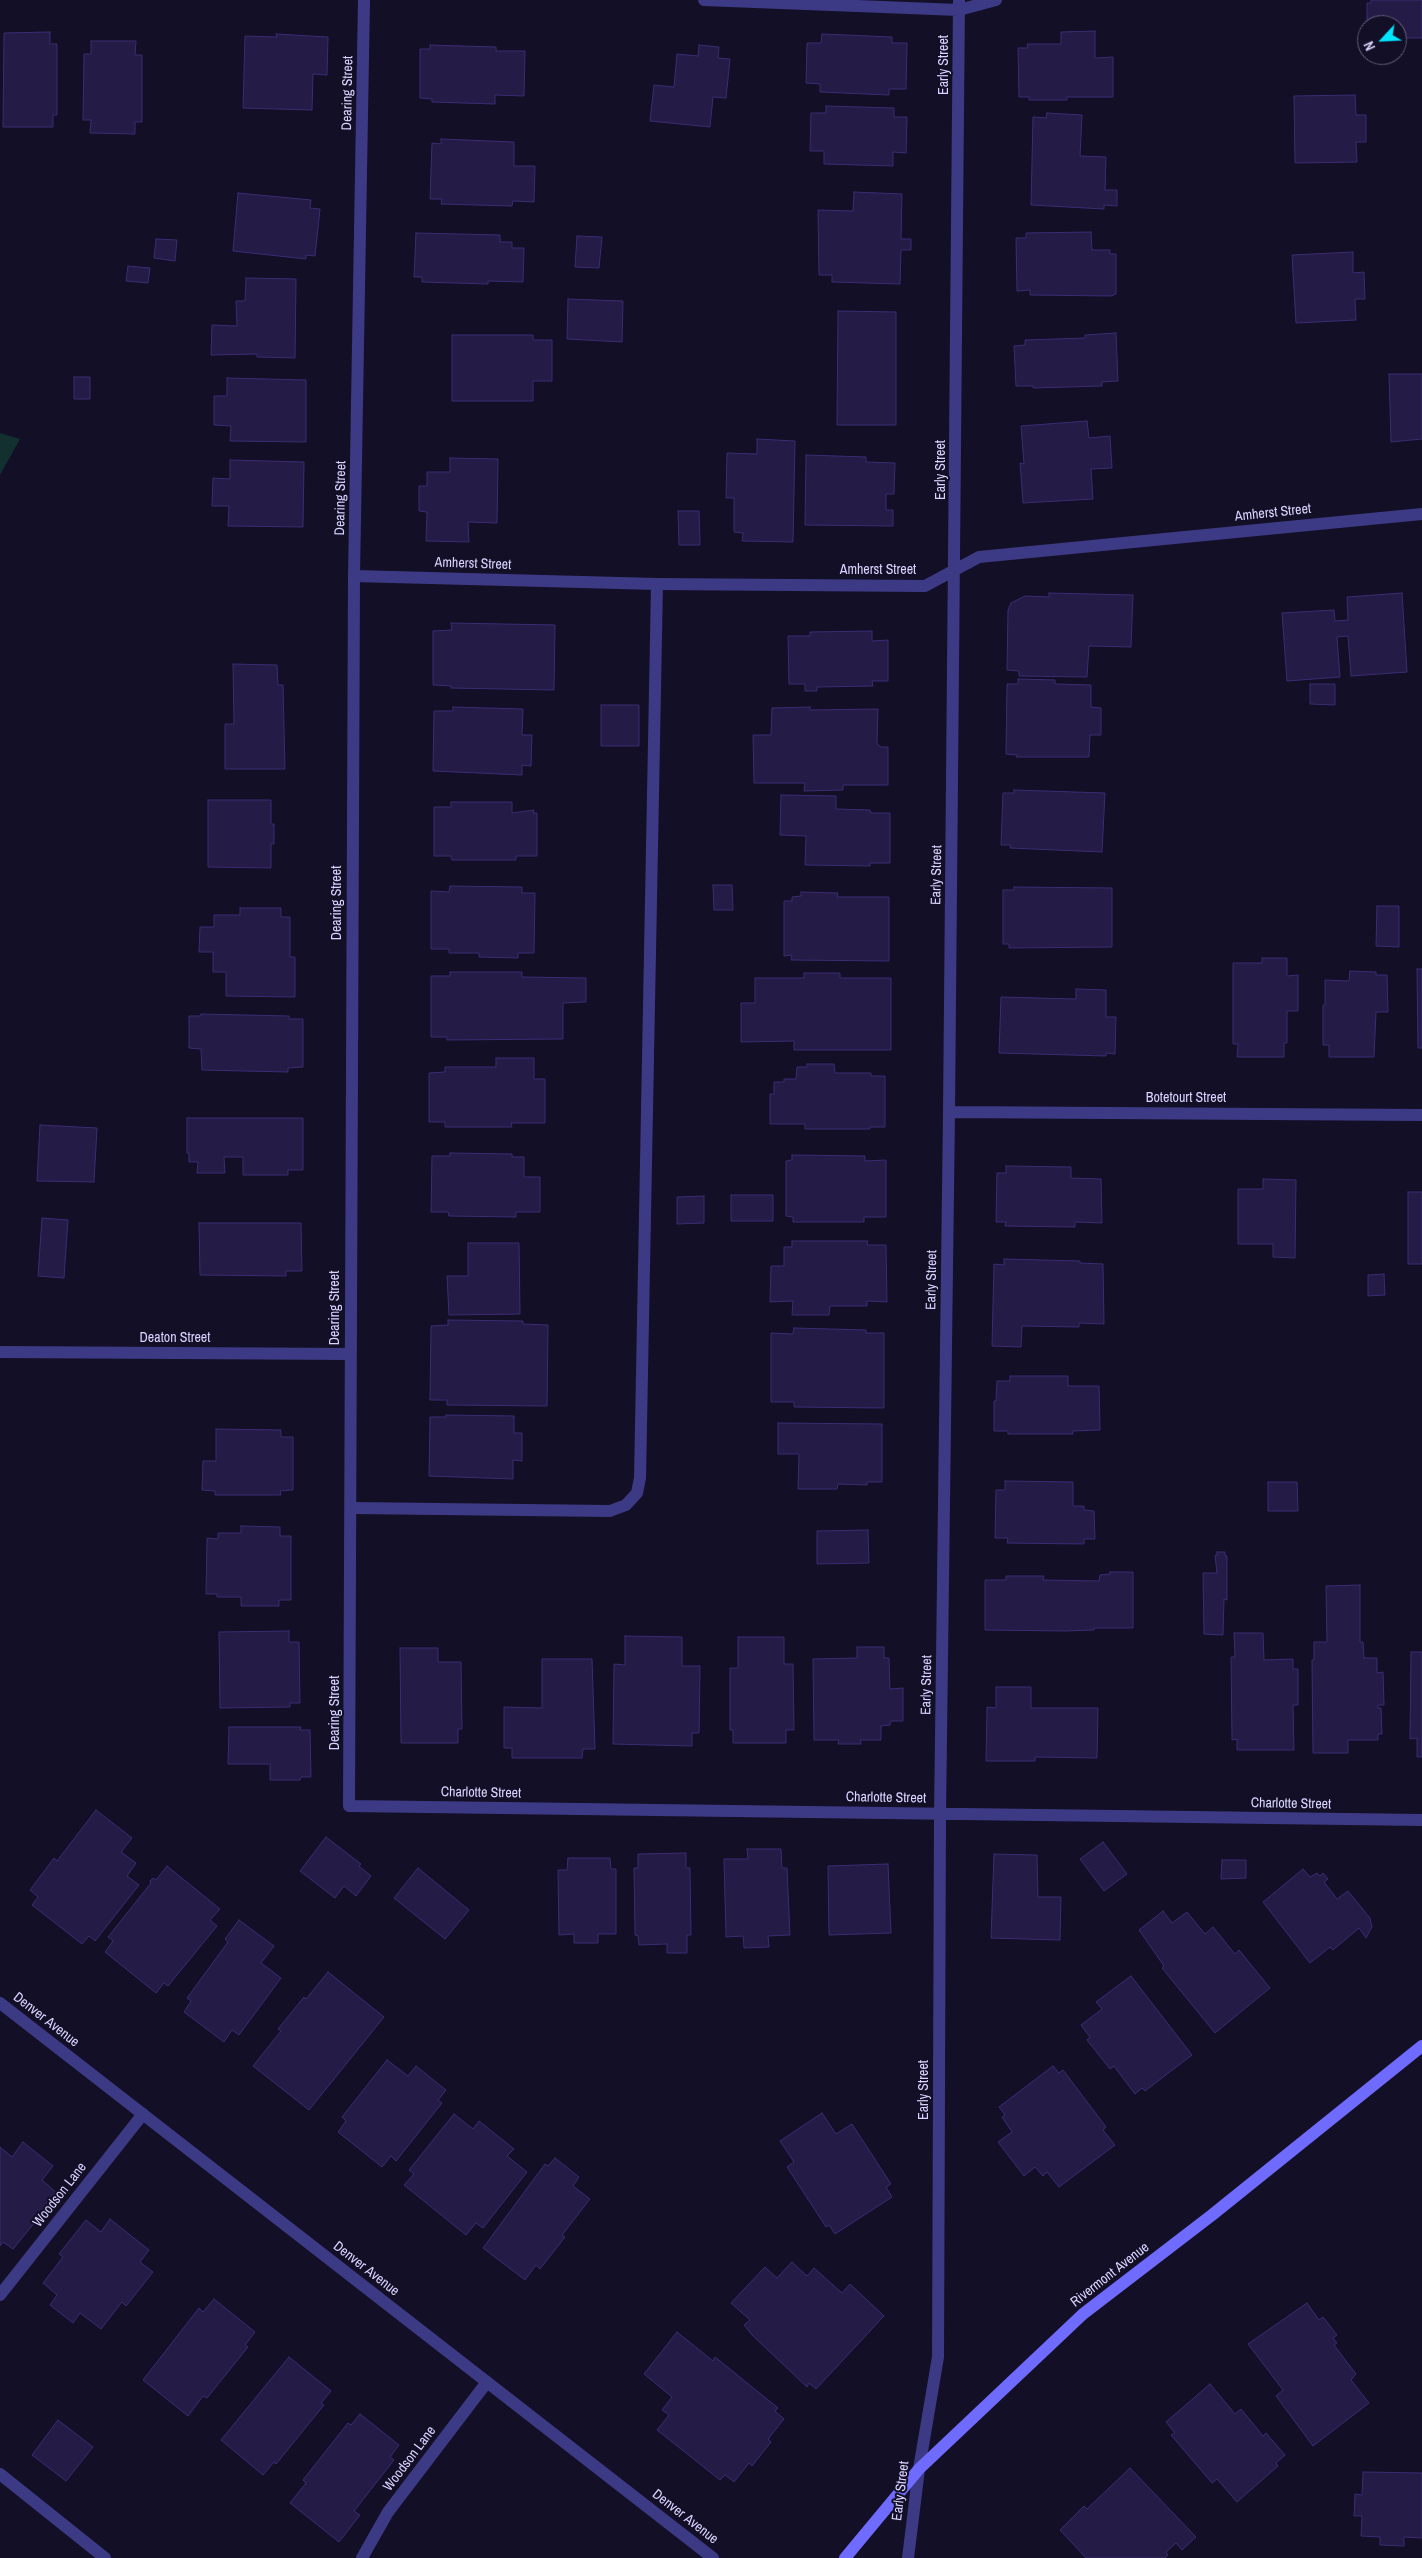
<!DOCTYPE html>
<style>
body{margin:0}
#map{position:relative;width:1422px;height:2558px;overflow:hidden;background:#130f26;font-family:"Archivo Narrow",sans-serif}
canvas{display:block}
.north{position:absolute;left:1357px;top:15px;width:50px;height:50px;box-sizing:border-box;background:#130f26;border:1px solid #625e7d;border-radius:50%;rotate:245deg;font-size:14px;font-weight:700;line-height:20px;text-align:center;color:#d9d4ff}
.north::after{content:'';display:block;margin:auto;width:18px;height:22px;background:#00e5ff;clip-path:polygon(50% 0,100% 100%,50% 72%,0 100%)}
</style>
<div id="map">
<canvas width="1422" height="2558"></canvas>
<div class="north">N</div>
</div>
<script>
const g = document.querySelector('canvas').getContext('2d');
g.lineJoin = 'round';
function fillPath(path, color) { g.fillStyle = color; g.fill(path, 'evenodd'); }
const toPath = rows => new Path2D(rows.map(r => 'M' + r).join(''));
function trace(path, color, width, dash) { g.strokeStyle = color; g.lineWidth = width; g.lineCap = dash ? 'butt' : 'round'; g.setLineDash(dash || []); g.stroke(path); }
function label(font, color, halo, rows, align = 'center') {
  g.font = font + ' "Archivo Narrow",sans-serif'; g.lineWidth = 4; g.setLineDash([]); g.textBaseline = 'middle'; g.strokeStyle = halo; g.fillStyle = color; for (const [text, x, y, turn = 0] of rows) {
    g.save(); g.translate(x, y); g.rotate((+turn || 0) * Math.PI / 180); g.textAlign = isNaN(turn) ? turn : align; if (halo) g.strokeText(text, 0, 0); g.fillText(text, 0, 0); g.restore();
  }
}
fillPath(toPath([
 [0,433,20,439,0,475]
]), '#12302f');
const building = toPath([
 [1371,0,1422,0,1422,38,1397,38,1397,25,1367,25,1367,3,1371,3,1371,0],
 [1095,31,1095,58,1113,57,1113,97,1067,97,1067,100,1029,100,1029,97,1019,97,1018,48,1028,48,1027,44,1061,44,1061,32,1095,31],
 [50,32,50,44,57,44,57,115,53,115,53,127,3,127,4,33,50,32],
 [276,34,328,37,327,75,313,74,312,110,243,108,245,36,277,37,276,34],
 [822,34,892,37,892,43,907,43,906,89,889,89,889,95,820,92,820,84,806,83,807,43,821,43,822,34],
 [91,41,136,41,135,55,142,55,142,122,135,122,135,134,90,133,91,120,83,120,84,54,91,54,91,41],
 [430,45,496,47,496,51,525,51,524,96,495,95,495,104,432,102,432,99,420,98,420,49,430,49,430,45],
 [699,45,719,47,718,58,730,59,726,98,713,97,710,127,650,121,654,85,674,87,677,54,698,56,699,45],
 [1355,95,1356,115,1366,115,1366,142,1356,142,1357,162,1295,163,1294,96,1355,95],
 [826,106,894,108,894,117,907,117,906,153,893,152,893,166,824,164,824,151,810,151,811,113,826,113,826,106],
 [1047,113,1082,115,1080,156,1106,157,1105,190,1117,190,1117,206,1104,205,1104,209,1031,205,1033,117,1046,118,1047,113],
 [441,139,514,142,514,166,535,166,534,202,513,201,512,206,441,204,442,199,430,199,432,143,441,144,441,139],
 [854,192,902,194,901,239,911,239,911,250,901,250,900,284,832,282,832,275,819,275,818,210,853,211,854,192],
 [238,193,311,200,310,208,320,209,315,256,306,255,306,259,233,251,238,193],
 [1091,232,1092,250,1110,250,1110,254,1116,254,1116,294,1111,296,1030,295,1030,290,1017,291,1016,238,1026,238,1026,233,1091,232],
 [416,233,500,235,500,242,512,242,512,248,524,248,523,282,488,281,488,284,422,282,422,277,414,277,416,233],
 [577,236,602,237,599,268,575,267,577,236],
 [156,239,177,240,175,261,154,258,156,239],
 [1353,252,1353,273,1364,272,1365,299,1355,299,1356,320,1296,323,1292,255,1353,252],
 [128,266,150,268,148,283,126,281,128,266],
 [246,278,296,279,295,358,257,357,257,354,211,355,212,325,237,326,236,301,245,301,246,278],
 [568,299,623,301,622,342,567,339,568,299],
 [838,311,896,312,896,425,837,425,838,311],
 [1116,333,1118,381,1102,382,1102,386,1033,388,1033,386,1016,386,1014,346,1025,345,1025,340,1085,338,1085,335,1116,333],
 [452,335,533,335,533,340,552,340,552,381,533,381,533,401,452,401,452,335],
 [1389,374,1422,374,1422,439,1391,442,1389,374],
 [74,377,90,377,90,399,74,399,74,377],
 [227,378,306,380,306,442,230,441,231,426,214,425,214,396,227,396,227,378],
 [1087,421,1089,438,1110,436,1112,468,1091,469,1093,499,1023,503,1020,463,1024,464,1021,426,1087,421],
 [757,439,795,441,793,542,742,541,743,533,734,532,734,498,726,498,727,453,757,454,757,439],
 [806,455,866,457,866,462,895,463,894,494,886,494,886,510,893,510,893,526,805,525,806,455],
 [450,458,498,459,497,523,468,522,469,542,426,541,427,512,419,511,419,486,427,486,427,472,450,472,450,458],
 [230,460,304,462,303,527,228,526,229,506,212,506,213,478,230,479,230,460],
 [678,511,699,511,700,545,679,545,678,511],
 [1049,593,1133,595,1131,647,1089,646,1087,677,1019,676,1019,671,1007,670,1008,610,1011,603,1025,596,1049,597,1049,593],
 [1402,593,1407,672,1351,676,1348,636,1337,637,1340,677,1287,681,1282,613,1334,610,1335,621,1348,620,1347,597,1402,593],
 [451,623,555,625,554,690,451,688,451,686,433,685,433,631,452,630,451,623],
 [872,631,872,641,888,640,888,681,872,681,873,686,817,687,817,691,805,691,805,684,789,684,788,636,810,636,810,632,872,631],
 [233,664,277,665,278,685,283,685,285,769,225,769,225,724,234,724,233,664],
 [1018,679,1055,680,1055,684,1091,685,1091,707,1101,708,1101,735,1090,735,1089,757,1016,757,1017,755,1006,754,1007,684,1018,684,1018,679],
 [1310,684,1335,684,1335,705,1310,704,1310,684],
 [601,705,639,705,639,746,601,746,601,705],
 [453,707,523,709,522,735,532,735,531,766,522,765,522,775,433,771,434,711,453,711,453,707],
 [810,707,810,710,878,709,877,744,881,747,888,747,888,785,843,785,843,790,804,791,805,783,754,783,753,735,771,735,772,708,810,707],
 [1014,790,1105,793,1102,852,1010,848,1011,845,1001,845,1003,793,1014,793,1014,790],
 [781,795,836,796,836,809,870,810,871,813,890,813,890,863,870,863,870,866,805,865,806,836,780,835,781,795],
 [208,800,271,800,271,824,274,824,274,844,271,844,271,868,208,867,208,800],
 [451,802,512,802,512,813,534,810,533,813,537,813,537,856,516,856,516,860,452,860,451,856,434,856,434,807,451,807,451,802],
 [713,885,732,885,733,910,714,910,713,885],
 [450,886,522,887,522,893,535,893,534,953,518,953,518,958,479,957,479,953,449,953,449,949,431,949,431,891,449,892,450,886],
 [1014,887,1112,888,1112,947,1009,948,1009,944,1003,944,1003,890,1014,890,1014,887],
 [801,892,838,893,837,897,889,897,889,961,791,960,792,955,784,956,784,901,792,901,792,897,801,896,801,892],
 [1377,906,1399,906,1399,947,1376,946,1377,906],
 [240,908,281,908,281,917,290,917,290,957,295,957,295,997,226,996,226,972,213,972,213,952,199,952,200,927,214,927,214,915,240,915,240,908],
 [1262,958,1287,958,1287,976,1298,975,1298,1011,1287,1011,1287,1043,1284,1043,1284,1057,1237,1057,1238,1044,1233,1044,1233,963,1262,963,1262,958],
 [1417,969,1422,969,1422,1048,1418,1048,1417,969],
 [1350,971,1376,972,1376,975,1387,975,1388,1012,1376,1012,1374,1057,1329,1057,1329,1045,1323,1045,1323,1005,1325,1005,1325,980,1349,981,1350,971],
 [450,972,522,972,522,977,586,978,586,1002,563,1003,563,1039,447,1040,447,1037,431,1037,431,976,450,976,450,972],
 [804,973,840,973,840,978,891,978,891,1050,794,1050,794,1041,741,1042,741,1003,755,1003,755,978,804,978,804,973],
 [1076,989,1106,990,1106,1017,1116,1017,1115,1054,1106,1053,1106,1056,999,1053,1001,997,1076,999,1076,989],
 [201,1014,289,1016,289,1019,303,1019,303,1067,288,1068,288,1072,202,1070,201,1049,189,1048,189,1016,201,1016,201,1014],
 [496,1058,534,1058,534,1079,545,1079,545,1123,511,1123,512,1127,445,1127,445,1122,429,1122,429,1073,445,1072,445,1067,496,1067,496,1058],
 [807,1064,834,1064,835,1073,871,1073,871,1076,885,1076,885,1127,870,1127,870,1129,805,1129,805,1124,770,1124,770,1094,774,1094,774,1082,784,1082,784,1079,796,1079,797,1067,807,1067,807,1064],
 [187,1118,303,1118,303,1170,288,1170,288,1175,243,1175,243,1157,224,1157,225,1173,197,1173,198,1162,189,1162,189,1153,187,1153,187,1118],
 [40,1125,97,1128,94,1182,37,1181,40,1125],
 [450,1153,512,1154,512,1157,524,1157,524,1177,540,1177,540,1212,516,1212,516,1217,449,1216,448,1212,431,1212,432,1156,450,1156,450,1153],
 [792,1155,865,1156,865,1161,886,1160,886,1217,864,1217,864,1222,793,1222,793,1217,786,1216,786,1161,792,1160,792,1155],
 [1006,1166,1071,1167,1071,1178,1101,1179,1102,1223,1075,1222,1075,1227,1005,1226,1006,1222,996,1222,997,1173,1006,1173,1006,1166],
 [1263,1179,1296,1180,1295,1258,1273,1257,1273,1244,1238,1244,1238,1189,1263,1189,1263,1179],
 [1408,1192,1422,1192,1422,1264,1408,1264,1408,1192],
 [731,1195,773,1195,773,1221,731,1221,731,1195],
 [704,1196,704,1223,677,1224,677,1197,704,1196],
 [42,1218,68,1220,64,1278,38,1276,42,1218],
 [199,1223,301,1223,302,1271,286,1271,286,1276,200,1275,199,1223],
 [792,1241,868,1241,867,1245,886,1245,887,1302,867,1301,867,1306,830,1306,829,1315,792,1315,793,1301,770,1302,771,1266,784,1266,784,1247,792,1247,792,1241],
 [468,1243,519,1243,520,1314,449,1315,447,1276,468,1276,468,1243],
 [1004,1259,1080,1261,1080,1263,1103,1264,1104,1324,1079,1323,1079,1327,1022,1326,1021,1347,992,1346,994,1264,1004,1265,1004,1259],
 [1384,1274,1385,1295,1368,1296,1368,1275,1384,1274],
 [448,1320,523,1321,523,1324,548,1325,547,1406,447,1405,447,1400,430,1400,431,1326,448,1325,448,1320],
 [794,1328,866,1330,866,1333,884,1333,884,1408,794,1407,794,1402,771,1402,771,1333,793,1334,794,1328],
 [1010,1376,1068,1376,1068,1386,1099,1386,1100,1430,1073,1431,1073,1434,1008,1434,1008,1431,994,1431,994,1401,996,1401,997,1381,1010,1381,1010,1376],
 [446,1415,514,1416,514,1433,522,1433,522,1461,513,1460,513,1479,429,1476,430,1417,446,1417,446,1415],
 [778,1423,882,1424,882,1482,867,1482,867,1485,838,1484,837,1489,798,1489,799,1454,778,1454,778,1423],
 [216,1429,281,1430,281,1437,293,1437,293,1490,280,1491,281,1495,215,1495,215,1491,202,1490,203,1461,216,1461,216,1429],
 [1005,1481,1073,1482,1073,1506,1084,1506,1084,1510,1094,1511,1095,1539,1084,1539,1084,1544,1007,1543,1008,1538,995,1538,996,1490,1005,1490,1005,1481],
 [1268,1482,1297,1482,1298,1511,1268,1511,1268,1482],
 [241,1526,280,1527,280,1536,291,1536,291,1600,279,1600,279,1606,241,1606,241,1597,217,1597,217,1594,206,1594,207,1538,218,1539,218,1533,241,1533,241,1526],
 [868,1530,869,1563,817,1564,817,1531,868,1530],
 [1217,1552,1225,1552,1225,1556,1227,1556,1227,1600,1224,1599,1223,1635,1204,1634,1203,1573,1217,1573,1215,1555,1217,1555,1217,1552],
 [1110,1572,1133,1572,1133,1628,1094,1628,1094,1630,1066,1631,985,1630,985,1580,1006,1580,1006,1576,1044,1576,1043,1580,1099,1581,1100,1575,1110,1574,1110,1572],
 [1360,1585,1360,1642,1363,1642,1364,1658,1377,1658,1377,1673,1383,1672,1384,1705,1378,1705,1378,1708,1381,1708,1382,1734,1378,1734,1378,1740,1348,1740,1348,1753,1313,1753,1312,1660,1314,1660,1314,1642,1327,1642,1326,1586,1360,1585],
 [289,1631,289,1642,299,1642,300,1703,290,1703,290,1707,220,1708,219,1632,289,1631],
 [1234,1633,1263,1633,1264,1660,1293,1659,1293,1669,1298,1669,1298,1705,1293,1705,1294,1750,1237,1750,1237,1739,1232,1740,1231,1657,1235,1657,1234,1633],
 [625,1636,682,1637,682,1666,700,1666,699,1733,692,1733,692,1746,613,1744,614,1664,625,1665,625,1636],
 [738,1637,784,1637,784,1664,793,1664,794,1730,786,1730,786,1743,733,1743,733,1730,730,1730,730,1668,738,1668,738,1637],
 [857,1647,884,1647,884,1658,889,1658,890,1689,903,1688,903,1721,891,1721,890,1725,881,1726,881,1740,860,1740,861,1744,838,1744,839,1740,814,1740,813,1659,857,1658,857,1647],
 [400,1648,438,1648,438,1662,461,1662,462,1729,458,1729,458,1743,401,1743,400,1648],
 [1411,1652,1422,1652,1422,1757,1417,1757,1417,1738,1410,1739,1411,1652],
 [542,1659,592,1659,595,1749,583,1749,582,1758,512,1758,512,1748,504,1748,504,1707,542,1708,542,1659],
 [996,1687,1031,1687,1031,1708,1098,1708,1097,1758,1035,1757,1035,1761,986,1761,987,1707,996,1708,996,1687],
 [229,1727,301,1727,300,1730,310,1730,311,1777,301,1777,300,1780,270,1780,270,1764,228,1764,229,1727],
 [96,1810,132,1838,121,1852,136,1863,127,1876,139,1885,95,1941,89,1936,82,1944,32,1905,38,1897,30,1890,54,1858,57,1861,96,1810],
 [326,1837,361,1864,359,1866,371,1876,356,1896,344,1886,335,1898,300,1871,326,1837],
 [1103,1842,1127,1874,1104,1891,1080,1859,1103,1842],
 [747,1849,781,1849,782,1868,787,1868,790,1935,768,1936,769,1947,744,1948,743,1936,726,1937,724,1859,748,1859,747,1849],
 [686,1853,686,1868,690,1868,691,1935,687,1935,687,1953,667,1953,667,1944,639,1945,638,1936,635,1935,634,1868,638,1868,638,1854,686,1853],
 [994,1854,1037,1855,1038,1897,1061,1897,1060,1940,991,1938,994,1854],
 [568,1858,610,1858,611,1869,616,1869,616,1934,598,1934,598,1943,574,1943,574,1934,559,1935,558,1870,567,1870,568,1858],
 [1222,1860,1246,1860,1246,1878,1221,1879,1222,1860],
 [888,1864,891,1933,829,1935,828,1866,888,1864],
 [167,1866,220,1909,210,1920,217,1926,168,1986,164,1983,156,1993,105,1952,113,1941,108,1937,151,1883,150,1881,153,1878,156,1880,167,1866],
 [418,1868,469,1910,445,1939,394,1898,418,1868],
 [1303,1869,1310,1877,1317,1873,1320,1876,1323,1873,1328,1879,1324,1882,1337,1899,1348,1891,1370,1918,1372,1927,1366,1938,1359,1928,1333,1950,1330,1947,1310,1963,1263,1902,1303,1869],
 [1163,1911,1172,1923,1187,1912,1205,1934,1213,1927,1235,1954,1239,1950,1270,1988,1215,2033,1162,1968,1164,1966,1139,1930,1163,1911],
 [239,1920,274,1946,261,1963,281,1978,239,2035,232,2030,224,2042,184,2012,191,2001,187,1998,228,1942,225,1939,239,1920],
 [328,1972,384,2017,309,2110,253,2066,281,2031,278,2029,304,1997,306,1999,328,1972],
 [1131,1976,1192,2055,1145,2091,1142,2088,1135,2094,1114,2066,1110,2069,1087,2040,1090,2037,1081,2025,1102,2009,1096,2002,1131,1976],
 [387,2060,408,2076,416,2066,446,2090,438,2100,442,2103,396,2161,391,2156,382,2167,338,2132,346,2121,342,2117,387,2060],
 [1053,2066,1059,2073,1063,2070,1106,2127,1103,2130,1115,2145,1059,2187,1047,2172,1043,2176,1035,2167,1024,2176,998,2142,1012,2132,1002,2117,1005,2115,999,2107,1053,2066],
 [822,2113,836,2134,852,2124,891,2184,886,2187,892,2197,835,2234,829,2225,826,2227,787,2167,794,2162,780,2141,822,2113],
 [454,2114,473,2129,479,2121,514,2149,507,2156,527,2172,483,2228,476,2223,466,2235,404,2185,414,2174,409,2170,454,2114],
 [23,2142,53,2166,42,2180,58,2194,13,2249,3,2242,0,2246,0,2147,12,2157,23,2142],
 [555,2158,579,2177,573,2186,590,2199,562,2235,565,2237,540,2269,536,2265,525,2280,483,2248,545,2164,548,2166,555,2158],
 [110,2219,149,2250,140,2262,153,2272,126,2306,122,2302,101,2329,80,2313,73,2323,50,2305,57,2295,43,2283,63,2257,59,2254,86,2220,101,2232,110,2219],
 [792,2262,807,2276,814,2268,842,2293,850,2284,884,2316,816,2389,809,2383,807,2387,752,2335,744,2325,750,2320,731,2303,765,2267,777,2278,792,2262],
 [214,2299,255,2332,245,2345,248,2347,207,2398,203,2396,188,2416,143,2380,199,2308,203,2312,214,2299],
 [1307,2303,1319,2320,1323,2317,1337,2335,1333,2338,1337,2343,1334,2345,1356,2374,1351,2380,1369,2403,1313,2446,1276,2396,1283,2390,1248,2344,1307,2303],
 [677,2332,713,2361,715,2357,778,2408,775,2411,784,2419,768,2439,771,2442,752,2466,749,2463,734,2482,725,2475,720,2480,657,2430,669,2415,662,2410,672,2397,644,2374,677,2332],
 [289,2357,331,2391,321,2403,324,2405,276,2464,274,2462,263,2475,221,2440,289,2357],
 [1210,2384,1235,2414,1241,2409,1263,2436,1266,2433,1285,2455,1276,2463,1278,2466,1237,2502,1217,2479,1212,2483,1171,2435,1175,2433,1166,2422,1210,2384],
 [360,2414,399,2445,390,2457,394,2460,354,2511,360,2515,339,2542,290,2503,306,2483,303,2480,348,2423,351,2425,360,2414],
 [58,2420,93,2447,66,2481,32,2455,58,2420],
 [1130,2468,1196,2537,1182,2550,1176,2543,1166,2552,1168,2555,1165,2558,1086,2558,1060,2530,1084,2506,1087,2509,1130,2468],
 [1363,2472,1422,2473,1422,2538,1404,2537,1404,2546,1380,2545,1380,2537,1361,2536,1362,2516,1354,2516,1355,2494,1362,2495,1363,2472]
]);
fillPath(building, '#241b47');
trace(building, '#3b2d73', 1);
trace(toPath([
 [352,1508,610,1511,626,1505,637,1493,640,1478,657,584],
 [0,2295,143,2114],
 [0,2474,105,2558],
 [362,2558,388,2512,487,2382]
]), '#3d3a85', 12);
trace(toPath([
 [364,0,354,576,349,1806,1422,1820],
 [704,0,959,10,996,0],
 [354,576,657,584,925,586,979,557,1422,514],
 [949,1112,1422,1115],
 [0,1352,350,1354],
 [0,2003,713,2558],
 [908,2558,919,2469,938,2357,940,1815,949,1112,959,0]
]), '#3d3a85', 12);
trace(toPath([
 [845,2558,919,2469,1083,2314,1212,2215,1422,2046]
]), '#6f6bff', 12);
label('14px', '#d9d4ff', '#130f26', [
 ["Early Street",944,65,-90],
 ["Dearing Street",348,93,-89],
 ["Early Street",941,470,-90],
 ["Dearing Street",341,498,-89],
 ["Amherst Street",1273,513,-6],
 ["Amherst Street",473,564,2],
 ["Amherst Street",878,570],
 ["Early Street",937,875,-89],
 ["Dearing Street",337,903,-90],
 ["Botetourt Street",1186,1098],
 ["Early Street",932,1280,-89],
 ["Dearing Street",335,1308,-90],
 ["Deaton Street",175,1338],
 ["Early Street",927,1685,-89],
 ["Dearing Street",335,1713,-90],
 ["Charlotte Street",481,1793,1],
 ["Charlotte Street",886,1798,1],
 ["Charlotte Street",1291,1804,1],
 ["Denver Avenue",46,2020,38],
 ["Early Street",924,2090,-90],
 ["Woodson Lane",60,2195,-52],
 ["Denver Avenue",366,2269,38],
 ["Rivermont Avenue",1110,2275,-38],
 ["Woodson Lane",410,2459,-53],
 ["Early Street",901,2491,-83],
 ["Denver Avenue",685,2517,38]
]);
</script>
